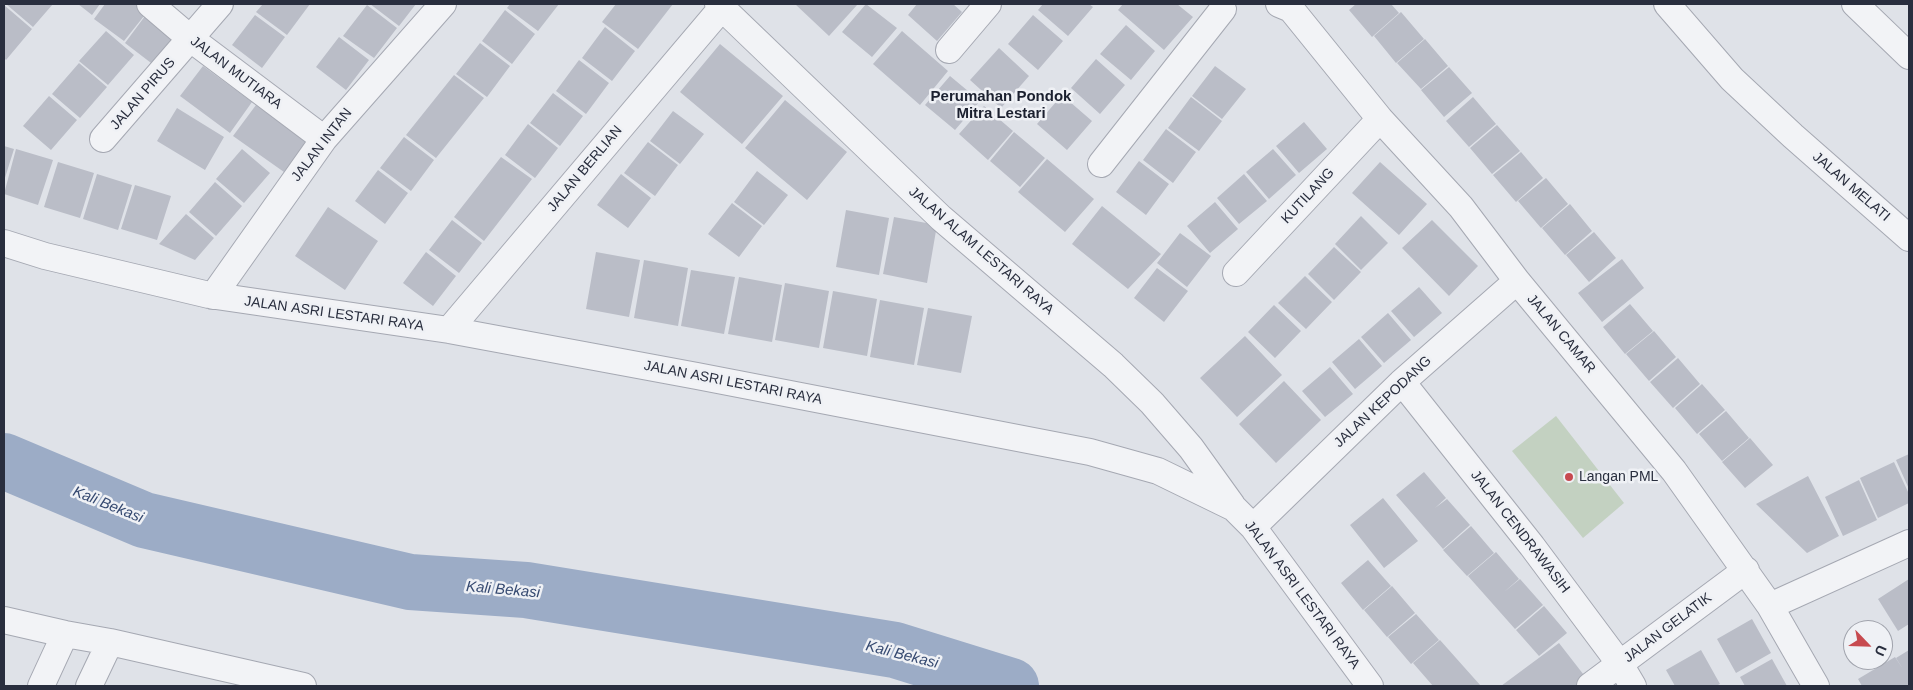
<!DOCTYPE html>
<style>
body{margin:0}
#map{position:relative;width:1913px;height:690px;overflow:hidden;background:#dfe2e8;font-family:Helvetica,sans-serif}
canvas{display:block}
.frame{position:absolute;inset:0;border:5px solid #292e3e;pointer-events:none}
.north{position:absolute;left:1843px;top:620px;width:50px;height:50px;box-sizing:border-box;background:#eff1f5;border:1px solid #a0a3ac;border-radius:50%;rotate:114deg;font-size:14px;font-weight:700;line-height:20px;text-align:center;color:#292e3e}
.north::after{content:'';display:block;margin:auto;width:18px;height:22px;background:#c74a4f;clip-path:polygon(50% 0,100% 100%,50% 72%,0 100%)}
</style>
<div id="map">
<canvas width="1913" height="690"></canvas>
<div class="frame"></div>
<div class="north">U</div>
</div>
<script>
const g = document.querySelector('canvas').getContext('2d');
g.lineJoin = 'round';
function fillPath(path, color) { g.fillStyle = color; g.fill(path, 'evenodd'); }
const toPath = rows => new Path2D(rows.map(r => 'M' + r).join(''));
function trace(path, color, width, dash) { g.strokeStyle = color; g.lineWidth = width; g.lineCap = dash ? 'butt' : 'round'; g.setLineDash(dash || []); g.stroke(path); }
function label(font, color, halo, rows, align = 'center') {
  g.font = font + ' Helvetica,sans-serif'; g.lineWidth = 5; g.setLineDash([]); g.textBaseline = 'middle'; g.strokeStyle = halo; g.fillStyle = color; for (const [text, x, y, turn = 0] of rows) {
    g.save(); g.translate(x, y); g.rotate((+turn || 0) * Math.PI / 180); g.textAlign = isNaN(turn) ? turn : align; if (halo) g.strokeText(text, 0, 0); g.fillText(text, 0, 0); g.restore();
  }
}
fillPath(toPath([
 [1556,416,1624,503,1583,538,1512,451]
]), '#c3d1c1');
trace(toPath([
 [4,461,144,520,410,582,526,590,895,650,1011,686]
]), '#9cacc6', 56);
fillPath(toPath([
 [6,4,53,4,33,27],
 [78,4,100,4,92,15],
 [105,4,138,4,148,11,124,41,94,19],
 [263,4,310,4,287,35,256,12],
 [370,4,416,4,399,26],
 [510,4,559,4,538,31,507,8],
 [616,4,673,4,638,49,602,22],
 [795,4,858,4,829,36],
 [866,4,897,28,872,57,842,32],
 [917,4,953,4,962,12,937,41,908,15],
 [1043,4,1089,4,1093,7,1068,36,1038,10],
 [1123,4,1177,4,1193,17,1164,50,1118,10],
 [1356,4,1391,4,1399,13,1372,37,1349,10],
 [4,5,32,29,6,60,4,58],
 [367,5,397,28,374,58,343,36],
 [505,10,535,34,512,64,482,41],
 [148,12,179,35,155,66,125,43],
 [1401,12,1424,39,1396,63,1374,36],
 [255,15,285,37,262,68,232,45],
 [1033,15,1063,41,1038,70,1008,44],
 [1126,25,1155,51,1131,80,1100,54],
 [605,27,635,51,612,81,582,58],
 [106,31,134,55,108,85,79,61],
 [902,31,948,71,920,105,873,64],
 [339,37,369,60,346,90,316,67],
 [1425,39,1448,66,1421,89,1397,63],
 [480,43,510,66,487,97,456,74],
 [720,44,783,96,742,144,680,92],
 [999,48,1029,76,1001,108,970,80],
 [1096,59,1125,85,1100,114,1071,88],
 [579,60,609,83,586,114,556,91],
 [79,63,107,87,80,118,52,94],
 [203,66,252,102,230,133,180,96],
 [1215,66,1246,89,1222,119,1192,96],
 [1449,67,1472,93,1444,117,1421,90],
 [454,75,484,98,436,158,406,135],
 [950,76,980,101,955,130,925,105],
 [553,93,583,116,560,146,530,123],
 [1062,95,1092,121,1067,150,1037,124],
 [49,96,77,120,51,150,23,126],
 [1191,97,1222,121,1199,151,1168,128],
 [1473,97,1496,124,1469,147,1446,121],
 [785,100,847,152,807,200,745,148],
 [256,105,306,142,284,172,233,136],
 [984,106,1013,131,988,160,959,134],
 [177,108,224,137,205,170,157,141],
 [673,111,704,134,680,164,650,141],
 [1304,122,1327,149,1299,173,1276,146],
 [528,124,558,148,535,178,505,155],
 [1497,125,1520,151,1492,174,1470,148],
 [1166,129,1196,152,1173,183,1143,160],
 [1014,132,1045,158,1020,187,990,161],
 [404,137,434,160,411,191,380,168],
 [648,142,678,165,655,196,624,173],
 [4,146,14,149,4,181],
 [16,149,53,160,38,205,4,194],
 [242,149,270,173,244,203,216,179],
 [1273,149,1296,175,1269,199,1246,172],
 [1521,152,1543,178,1516,202,1493,175],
 [501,157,532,179,484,241,454,217],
 [1047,159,1094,199,1065,232,1018,192],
 [1139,161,1169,184,1146,215,1116,192],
 [58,162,94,173,80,218,44,207],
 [1380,162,1427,204,1399,235,1352,193],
 [378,170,408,193,385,224,355,201],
 [757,171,788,195,764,225,734,202],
 [97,174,132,185,118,230,83,219],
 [621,174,651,198,628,228,597,205],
 [1244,174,1267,201,1239,224,1217,198],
 [1546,178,1568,204,1541,228,1518,201],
 [215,182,242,206,216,236,189,212],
 [135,185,171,196,157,240,121,229],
 [1215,202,1238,229,1210,253,1187,226],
 [732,203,762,226,739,257,708,234],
 [1570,204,1592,231,1565,255,1542,228],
 [1102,206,1161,254,1128,289,1072,244],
 [328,207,378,241,345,290,295,256],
 [846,210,889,218,879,275,836,267],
 [186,214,214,238,195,260,159,244],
 [1361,216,1388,243,1361,270,1335,244],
 [894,217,937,225,927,283,883,274],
 [452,220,482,243,459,273,429,250],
 [1432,220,1478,266,1449,296,1402,248],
 [1594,232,1616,258,1589,282,1566,255],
 [1180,233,1211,256,1187,287,1157,263],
 [1334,247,1361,272,1334,300,1308,274],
 [426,252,456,276,433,306,403,283],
 [596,252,640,260,629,317,586,309],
 [1622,259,1644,288,1602,322,1578,293],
 [644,260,688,268,678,326,634,318],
 [1157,268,1188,291,1164,322,1134,298],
 [691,270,735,277,724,334,681,326],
 [1305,276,1332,302,1306,329,1278,303],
 [739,277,782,285,772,342,728,334],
 [785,283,829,291,819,348,775,340],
 [1419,287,1442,313,1414,337,1391,311],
 [833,291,877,299,867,356,823,348],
 [880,300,924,308,914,365,870,357],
 [1630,304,1653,331,1625,354,1603,327],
 [1274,305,1301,331,1275,358,1248,332],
 [928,308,972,316,961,373,917,365],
 [1388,313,1411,340,1384,363,1361,337],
 [1654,331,1676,357,1649,381,1626,354],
 [1245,336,1282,375,1237,417,1200,378],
 [1359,339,1382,366,1355,389,1332,362],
 [1678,358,1700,384,1673,408,1650,382],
 [1330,367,1353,394,1325,417,1302,391],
 [1284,381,1321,420,1276,463,1239,424],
 [1702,384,1725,410,1697,434,1675,408],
 [1726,411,1749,438,1722,461,1699,434],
 [1750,438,1773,465,1745,488,1722,462],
 [1909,454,1909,489,1896,460],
 [1894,462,1909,494,1909,503,1878,518,1860,478],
 [1424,472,1446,498,1435,508,1447,499,1470,525,1443,549,1396,495],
 [1808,476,1839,536,1807,553,1756,504],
 [1859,480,1877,520,1843,536,1825,497],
 [1383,498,1418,541,1384,568,1350,525],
 [1471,526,1494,553,1467,576,1443,550],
 [1496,552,1519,579,1504,592,1520,579,1543,605,1515,629,1468,576],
 [1368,560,1391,586,1363,610,1341,583],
 [1909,579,1909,624,1898,631,1878,599],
 [1392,586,1415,613,1387,637,1364,610],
 [1544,606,1567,633,1539,656,1516,630],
 [1416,614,1439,640,1411,664,1388,637],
 [1752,619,1771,653,1736,673,1717,639],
 [1440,640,1464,667,1481,686,1433,686,1413,663],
 [1559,643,1587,679,1578,686,1501,686],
 [1701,650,1720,684,1716,686,1675,686,1666,670],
 [1909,650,1909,686,1862,686,1858,679,1895,657,1903,669,1896,658],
 [1772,659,1787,686,1745,686,1740,677]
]), '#babdc7');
const street = toPath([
 [150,4,191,39,324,139],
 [718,4,941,218,1113,365,1152,403,1191,448,1232,505],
 [1279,4,1291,9,1380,119,1461,207,1517,281,1674,471,1770,606,1816,686],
 [1667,4,1732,79,1793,136,1909,238],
 [1855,4,1909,56],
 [949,50,988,4],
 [103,139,220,4],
 [1101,164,1223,9],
 [4,243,45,256,209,295,449,330,697,376,1090,452,1158,471,1234,508,1253,527,1370,686],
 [1236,273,1380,119],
 [213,296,324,139,443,4],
 [449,330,725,4],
 [1402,382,1532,546,1620,664,1633,686],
 [1253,527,1402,382,1517,281],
 [1770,606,1909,543],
 [4,620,65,634,110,642,303,686],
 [41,686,65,634],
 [89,686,110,642],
 [1590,686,1746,570]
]);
trace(street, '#a5a8b2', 28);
trace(street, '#f2f3f6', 26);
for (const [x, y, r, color] of [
 [1569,477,5,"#c74a4f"]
]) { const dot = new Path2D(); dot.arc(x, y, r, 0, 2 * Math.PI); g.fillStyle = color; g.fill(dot); trace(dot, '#eff1f5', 2); }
label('14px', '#292e3e', '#eff1f5', [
 ["JALAN MUTIARA",236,73,37],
 ["JALAN PIRUS",143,94,-49],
 ["JALAN INTAN",322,145,-52],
 ["JALAN BERLIAN",585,169,-50],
 ["JALAN MELATI",1851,187,41],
 ["KUTILANG",1308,196,-47],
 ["JALAN ALAM LESTARI RAYA",981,251,41],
 ["JALAN ASRI LESTARI RAYA",334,314,8],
 ["JALAN CAMAR",1561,334,50],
 ["JALAN ASRI LESTARI RAYA",733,383,11],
 ["JALAN KEPODANG",1383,402,-43],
 ["JALAN CENDRAWASIH",1520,532,52],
 ["JALAN ASRI LESTARI RAYA",1302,595,53],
 ["JALAN GELATIK",1668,628,-37]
]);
label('14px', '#292e3e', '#eff1f5', [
 ["Langan PML",1579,477]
], 'left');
label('bold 15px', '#1b202f', '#eff1f5', [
 ["Perumahan Pondok",1001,97],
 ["Mitra Lestari",1001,114]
]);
label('italic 15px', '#354970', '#eff1f5', [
 ["Kali Bekasi",108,505,22],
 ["Kali Bekasi",503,590,5],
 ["Kali Bekasi",902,655,14]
]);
</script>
